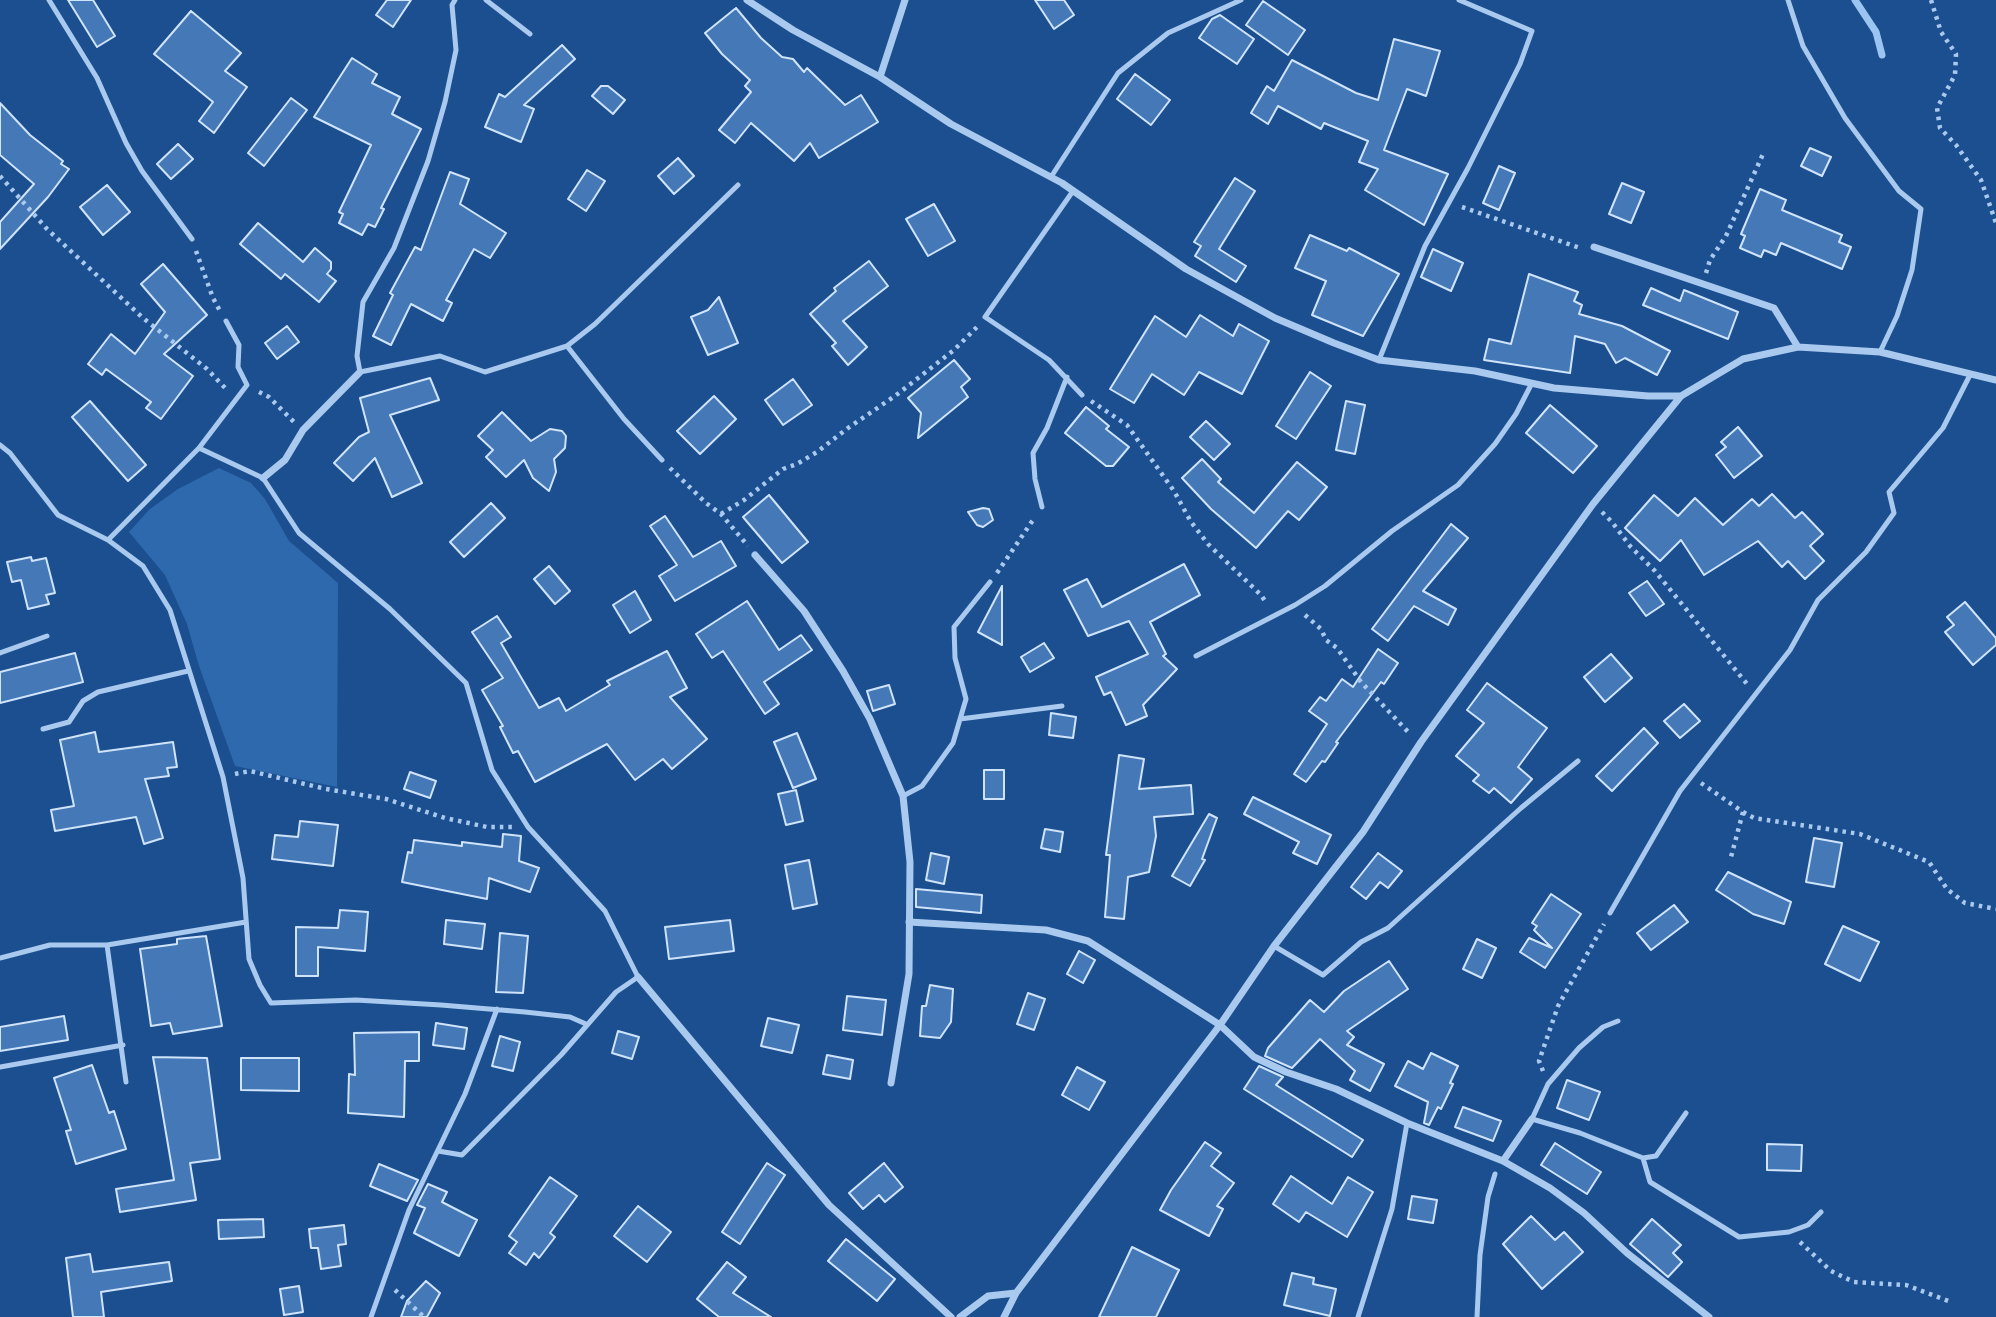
<!DOCTYPE html>
<style>
body{margin:0}
canvas{display:block;background:#1b4f8f}
</style>
<canvas width="1996" height="1317"></canvas>
<script>
const g = document.querySelector('canvas').getContext('2d');
g.lineJoin = 'round';
function fillPath(path, color) { g.fillStyle = color; g.fill(path, 'evenodd'); }
const toPath = rows => new Path2D(rows.map(r => 'M' + r).join(''));
function trace(path, color, width, dash) { g.strokeStyle = color; g.lineWidth = width; g.lineCap = dash ? 'butt' : 'round'; g.setLineDash(dash || []); g.stroke(path); }
fillPath(toPath([
 [219,468,251,483,265,499,289,541,338,583,337,787,235,766,199,666,187,624,165,575,129,532,150,509,178,489]
]), '#2e69ad');
trace(toPath([
 [1855,0,1876,32,1882,55]
]), '#9cc4f0', 7);
const building = toPath([
 [68,0,93,0,115,36,97,47,68,0],
 [387,0,411,0,393,27,376,15,387,0],
 [1035,0,1064,0,1074,15,1054,29,1035,0],
 [1263,1,1305,30,1288,55,1246,25,1263,1],
 [736,8,761,38,782,57,793,59,804,72,807,68,845,105,861,95,878,122,819,158,810,143,794,161,751,123,735,143,719,130,751,92,745,86,750,80,722,54,705,33,736,8],
 [191,11,241,53,225,71,247,87,214,133,199,121,213,102,154,54,191,11],
 [1220,15,1254,39,1237,64,1199,38,1212,19,1220,15],
 [1394,39,1440,51,1426,96,1407,89,1384,150,1448,174,1424,225,1365,190,1378,169,1359,162,1368,141,1324,123,1321,129,1278,106,1268,124,1251,113,1267,86,1274,91,1292,60,1356,93,1378,100,1394,39],
 [562,45,575,59,524,105,534,109,521,142,485,127,499,94,505,97,562,45],
 [352,58,377,74,372,83,400,97,392,114,421,129,381,208,384,209,375,227,368,224,362,235,339,223,343,214,339,212,371,145,314,117,352,58],
 [1135,74,1170,100,1151,125,1117,99,1135,74],
 [601,86,608,86,625,100,613,114,592,96,601,86],
 [291,98,307,110,264,166,248,153,291,98],
 [0,103,30,135,63,161,61,164,69,169,48,197,0,249,0,222,34,184,0,155,0,103],
 [178,144,193,159,171,179,157,164,178,144],
 [1810,148,1831,157,1822,176,1801,166,1810,148],
 [678,158,694,176,674,194,658,176,678,158],
 [1499,166,1515,173,1499,210,1483,203,1499,166],
 [587,170,605,181,586,211,568,199,587,170],
 [450,172,469,179,460,204,506,233,490,258,474,249,446,300,452,303,443,321,411,304,391,345,373,336,393,295,390,293,415,247,421,250,450,172],
 [1235,178,1255,191,1219,249,1246,266,1236,282,1195,256,1201,246,1194,242,1235,178],
 [1622,183,1644,192,1631,223,1609,214,1622,183],
 [107,185,130,212,103,235,80,207,107,185],
 [1760,189,1786,200,1782,210,1842,235,1839,242,1851,247,1842,269,1781,243,1776,255,1764,250,1761,257,1740,248,1745,236,1741,234,1760,189],
 [934,204,955,241,928,256,906,219,934,204],
 [258,223,303,262,315,248,331,262,331,269,327,274,336,281,319,302,285,274,281,279,240,244,258,223],
 [1310,235,1347,251,1349,248,1399,274,1363,336,1312,315,1326,281,1295,268,1310,235],
 [1433,249,1463,263,1451,291,1421,277,1433,249],
 [869,261,888,286,843,321,867,347,848,365,832,346,836,343,810,314,836,291,834,288,869,261],
 [163,264,207,315,164,354,193,376,161,419,146,408,151,402,106,369,102,375,88,364,111,334,135,354,165,312,141,284,163,264],
 [1529,274,1578,292,1574,301,1582,305,1579,314,1622,326,1670,351,1657,375,1625,358,1616,363,1605,344,1575,336,1570,373,1484,360,1489,339,1511,344,1529,274],
 [1651,288,1680,301,1684,290,1738,312,1728,339,1643,305,1651,288],
 [719,297,738,343,708,355,691,317,708,310,719,297],
 [1200,315,1233,336,1239,324,1269,341,1242,394,1199,372,1184,395,1152,374,1134,403,1110,389,1155,316,1186,337,1200,315],
 [287,326,299,342,277,359,265,343,287,326],
 [954,360,970,379,961,387,968,397,918,438,921,413,908,398,954,360],
 [1310,372,1331,386,1296,439,1276,426,1310,372],
 [430,378,439,400,390,415,422,483,392,497,375,458,353,481,334,463,359,437,369,432,360,398,430,378],
 [793,379,812,405,783,425,765,400,793,379],
 [714,396,736,419,700,454,677,431,714,396],
 [90,401,146,465,128,481,72,417,90,401],
 [1346,401,1365,405,1355,454,1336,450,1346,401],
 [1550,405,1597,446,1573,473,1526,433,1550,405],
 [1086,407,1109,426,1106,429,1129,447,1113,466,1106,466,1065,433,1086,407],
 [502,412,531,441,550,429,562,431,566,436,565,448,554,459,556,472,549,491,533,478,524,460,506,477,486,457,493,450,478,436,502,412],
 [1206,421,1230,444,1214,460,1190,437,1206,421],
 [1738,427,1762,456,1734,478,1716,455,1726,447,1721,442,1738,427],
 [1202,459,1221,479,1218,482,1254,513,1297,462,1327,487,1299,520,1288,511,1256,548,1211,509,1182,478,1202,459],
 [1772,494,1795,518,1802,512,1823,534,1810,546,1824,561,1805,579,1788,561,1782,567,1758,541,1704,575,1681,540,1660,561,1625,528,1654,495,1678,516,1695,498,1723,525,1752,499,1759,506,1772,494],
 [769,495,808,542,782,563,743,517,769,495],
 [491,503,505,518,464,557,450,542,491,503],
 [983,508,989,509,993,520,983,527,977,525,968,512,983,508],
 [665,516,693,557,721,541,736,566,675,601,659,576,677,565,650,526,665,516],
 [1451,524,1468,538,1423,591,1456,609,1448,625,1414,606,1388,641,1372,629,1451,524],
 [31,557,32,561,46,558,55,593,46,595,49,604,28,609,21,580,12,582,7,562,31,557],
 [1184,564,1200,595,1150,622,1166,654,1163,656,1177,669,1143,705,1147,716,1126,725,1111,692,1104,695,1096,677,1148,654,1129,621,1088,636,1064,590,1087,579,1102,607,1184,564],
 [549,566,570,591,555,604,534,579,549,566],
 [1647,581,1664,604,1646,616,1629,593,1647,581],
 [1002,586,1002,645,978,632,1002,586],
 [635,591,651,620,630,633,613,605,635,591],
 [747,601,779,650,801,635,812,650,764,682,779,704,765,714,723,651,712,658,696,634,747,601],
 [1965,602,1996,638,1996,645,1973,665,1945,632,1954,625,1947,617,1965,602],
 [497,616,511,637,501,643,539,708,559,698,566,711,610,685,607,681,667,651,687,688,670,697,707,739,672,769,663,759,635,780,607,744,535,782,518,751,513,753,500,727,503,726,482,690,503,678,472,632,497,616],
 [1044,643,1054,658,1030,672,1021,657,1044,643],
 [1378,649,1398,663,1384,684,1381,682,1336,742,1338,743,1325,762,1322,761,1306,782,1294,774,1327,724,1309,711,1320,697,1326,701,1342,679,1353,687,1378,649],
 [75,653,83,682,0,703,0,672,75,653],
 [1611,654,1632,678,1605,702,1584,677,1611,654],
 [1487,683,1547,728,1518,767,1532,779,1511,803,1494,788,1489,793,1473,781,1479,775,1456,756,1484,723,1467,710,1487,683],
 [889,685,895,704,873,711,867,691,889,685],
 [1684,704,1700,721,1680,738,1664,721,1684,704],
 [1051,713,1076,717,1073,738,1049,735,1051,713],
 [1644,728,1658,743,1612,791,1596,776,1644,728],
 [95,732,99,752,173,742,177,767,167,768,169,776,145,779,163,838,144,844,136,817,55,831,51,810,74,806,60,740,95,732],
 [797,733,816,779,793,788,774,742,797,733],
 [1119,755,1144,759,1139,789,1191,785,1193,814,1154,817,1156,836,1149,872,1128,877,1124,919,1105,917,1110,855,1106,855,1119,755],
 [984,770,1004,770,1004,799,984,799,984,770],
 [410,772,436,781,430,798,404,789,410,772],
 [796,790,803,821,786,825,778,794,796,790],
 [1253,797,1331,835,1317,864,1293,853,1299,842,1244,814,1253,797],
 [1209,814,1217,818,1202,859,1205,860,1190,886,1172,876,1209,814],
 [300,821,338,825,333,866,272,859,275,835,298,837,300,821],
 [1045,829,1063,832,1060,852,1041,848,1045,829],
 [503,834,521,836,519,861,539,868,530,892,489,878,487,899,402,882,408,852,412,853,414,840,462,846,462,842,502,847,503,834],
 [1814,838,1842,843,1834,887,1806,882,1814,838],
 [931,853,949,857,944,884,926,880,931,853],
 [1378,853,1402,871,1388,888,1380,882,1366,899,1351,887,1378,853],
 [809,860,817,904,793,909,785,865,809,860],
 [1728,872,1791,902,1784,924,1753,914,1716,890,1728,872],
 [916,889,982,895,981,913,916,907,916,889],
 [1551,894,1581,914,1545,968,1520,952,1529,938,1552,948,1534,930,1537,926,1532,923,1551,894],
 [1674,905,1688,922,1651,950,1637,933,1674,905],
 [340,910,368,912,365,951,318,947,318,976,296,976,296,927,338,928,340,910],
 [446,920,485,924,482,949,444,944,446,920],
 [730,920,734,951,669,959,665,927,730,920],
 [1843,926,1879,942,1860,981,1825,964,1843,926],
 [500,933,528,936,523,993,496,992,500,933],
 [206,936,222,1026,173,1034,170,1023,151,1026,140,949,177,944,177,939,206,936],
 [1477,939,1496,948,1482,978,1463,969,1477,939],
 [1079,951,1095,960,1083,983,1067,974,1079,951],
 [1389,961,1408,989,1347,1031,1354,1037,1347,1045,1384,1064,1370,1091,1350,1080,1355,1071,1320,1039,1292,1068,1265,1056,1268,1048,1310,1000,1324,1012,1344,991,1389,961],
 [930,985,953,989,951,1022,940,1038,920,1036,922,1006,926,1006,930,985],
 [1028,993,1045,999,1034,1030,1017,1024,1028,993],
 [847,996,886,1000,882,1035,843,1030,847,996],
 [64,1016,68,1040,0,1051,0,1027,64,1016],
 [768,1018,799,1025,792,1053,761,1046,768,1018],
 [436,1023,467,1028,464,1049,433,1045,436,1023],
 [618,1031,639,1037,632,1059,612,1053,618,1031],
 [419,1032,419,1061,405,1061,404,1117,348,1113,349,1074,355,1075,354,1033,419,1032],
 [500,1036,520,1042,513,1071,492,1066,500,1036],
 [1431,1053,1458,1066,1450,1083,1453,1084,1441,1109,1438,1107,1429,1125,1424,1123,1428,1102,1395,1086,1408,1061,1423,1069,1431,1053],
 [827,1055,853,1060,850,1079,823,1074,827,1055],
 [153,1057,207,1058,220,1159,190,1163,196,1200,120,1212,116,1189,174,1180,153,1057],
 [241,1058,299,1058,299,1091,241,1090,241,1058],
 [92,1065,109,1113,114,1111,126,1149,76,1164,66,1131,71,1130,54,1078,92,1065],
 [1259,1066,1283,1077,1276,1085,1363,1140,1352,1157,1244,1089,1259,1066],
 [1077,1067,1105,1082,1089,1110,1062,1095,1077,1067],
 [1567,1080,1600,1092,1589,1120,1557,1108,1567,1080],
 [1463,1107,1501,1121,1493,1141,1455,1127,1463,1107],
 [1205,1142,1221,1153,1211,1166,1234,1183,1217,1206,1223,1209,1209,1236,1160,1210,1171,1190,1205,1142],
 [1555,1143,1601,1172,1587,1194,1541,1165,1555,1143],
 [1767,1144,1802,1145,1801,1171,1767,1170,1767,1144],
 [767,1163,785,1175,740,1244,722,1232,767,1163],
 [884,1163,903,1187,885,1202,879,1195,863,1209,849,1193,884,1163],
 [379,1164,418,1180,407,1201,370,1186,379,1164],
 [1291,1176,1332,1204,1348,1177,1373,1192,1347,1237,1306,1212,1299,1222,1273,1204,1291,1176],
 [550,1177,577,1196,550,1233,555,1237,539,1258,534,1253,526,1265,509,1253,517,1242,509,1236,550,1177],
 [428,1184,447,1192,442,1202,477,1220,459,1256,414,1233,425,1208,417,1205,428,1184],
 [1412,1196,1437,1200,1433,1223,1408,1219,1412,1196],
 [638,1206,671,1232,647,1262,614,1236,638,1206],
 [1531,1216,1555,1240,1564,1232,1583,1252,1542,1289,1503,1244,1531,1216],
 [263,1219,264,1237,219,1239,218,1220,263,1219],
 [1652,1219,1681,1245,1673,1253,1682,1262,1668,1277,1630,1244,1652,1219],
 [344,1225,346,1244,338,1245,341,1266,321,1269,318,1248,311,1248,309,1229,344,1225],
 [846,1239,895,1279,877,1301,828,1261,846,1239],
 [1132,1247,1179,1270,1156,1317,1099,1317,1132,1247],
 [90,1254,93,1272,169,1262,172,1281,101,1292,104,1317,73,1317,66,1258,90,1254],
 [727,1262,746,1277,733,1293,771,1317,719,1317,697,1299,727,1262],
 [1292,1273,1314,1278,1313,1284,1336,1289,1330,1316,1284,1305,1292,1273],
 [426,1281,440,1293,427,1317,401,1317,407,1301,426,1281],
 [299,1286,303,1312,284,1315,280,1289,299,1286]
]);
fillPath(building, '#4478b7');
trace(building, '#cfe3fa', 2);
trace(toPath([
 [1931,0,1941,32,1956,54,1955,75,1937,108,1940,128,1956,145,1981,180,1996,223],
 [0,176,47,229,143,318,207,369,228,391],
 [1462,207,1580,248],
 [196,251,213,298,220,311],
 [1706,273,1710,260,1726,236,1763,154],
 [259,392,269,397,294,422],
 [1091,401,1127,425,1174,491,1191,522,1208,544,1261,595,1267,604],
 [670,468,706,503,721,514,748,546],
 [1602,512,1612,522,1630,546,1655,571,1747,684],
 [721,514,744,500,783,469,797,464,817,452,848,428,895,396,954,350,978,326],
 [997,573,1035,517],
 [1305,615,1321,629,1326,640,1337,648,1361,682,1411,735],
 [235,774,250,771,326,789,386,799,445,818,487,827,514,827],
 [1701,783,1743,812,1731,857],
 [1743,812,1754,818,1860,834,1929,862,1947,889,1965,903,1996,909],
 [1543,1071,1539,1061,1558,1006,1604,924],
 [1800,1242,1831,1271,1854,1282,1906,1285,1951,1302],
 [395,1290,424,1317]
]), '#a9c9ee', 4.5, [3.5, 5]);
trace(toPath([
 [49,0,97,78,126,143,142,171,192,239],
 [455,0,452,5,456,50,445,102,428,161,394,248,363,302,357,356,360,372,440,356,485,372,567,346,595,324,738,185],
 [486,0,530,34],
 [1788,0,1803,46,1845,118,1899,191,1921,209,1912,270,1897,316,1880,352],
 [1051,177,1118,73,1168,33,1241,0],
 [1073,191,985,317,1049,360,1082,395],
 [567,346,624,419,662,460],
 [1379,360,1425,246,1468,168,1520,64,1532,31,1459,0],
 [0,445,10,453,58,515,108,540,143,566,170,610,223,777,243,878,249,959,260,985,271,1003,356,1000,441,1005,525,1012,570,1017,586,1024],
 [199,448,247,385,238,367,239,345,226,321],
 [1042,507,1035,479,1033,453,1047,428,1067,377],
 [108,540,199,448,263,478,299,533,390,609,466,683,492,770,528,827,605,911,638,977,616,992,561,1055,462,1155,438,1151],
 [0,653,47,636],
 [1196,656,1295,605,1325,586,1392,531,1458,485,1495,444,1516,414,1532,383],
 [960,719,1062,706],
 [43,729,69,722,83,701,98,692,188,671],
 [903,796,922,786,953,743,966,699,955,658,954,627,990,582],
 [1610,913,1680,791,1790,650,1818,600,1866,552,1894,513,1889,492,1943,428,1970,375],
 [1274,946,1323,975,1361,942,1388,928,1521,808,1578,761],
 [0,958,50,945,107,945],
 [1618,1021,1603,1027,1579,1048,1548,1084,1532,1119,1580,1133,1643,1158,1650,1182,1739,1237,1789,1232,1808,1225,1821,1212],
 [0,1067,123,1045],
 [126,1082,107,945,246,922],
 [1643,1158,1656,1156,1686,1113],
 [371,1317,409,1210,465,1094,497,1009],
 [1358,1317,1392,1209,1407,1123],
 [1477,1317,1480,1255,1488,1197,1495,1174]
]), '#a9c9ee', 5);
trace(toPath([
 [747,0,793,30,880,77,951,124,1062,183,1186,269,1275,318,1334,343,1379,360,1475,371,1554,388,1648,396,1681,396],
 [880,77,905,0],
 [1594,247,1774,308,1798,347],
 [263,478,285,460,303,430,360,372],
 [755,555,804,611,843,671,870,719,903,796,910,862,909,974,891,1083],
 [909,922,1046,930,1088,941,1220,1025,1254,1057,1286,1072,1336,1089,1407,1123,1503,1161,1532,1119],
 [638,977,829,1205,951,1317],
 [1503,1161,1550,1188,1584,1213,1627,1253,1709,1317],
 [960,1317,988,1296,1016,1293],
 [1004,1317,1016,1293,1220,1025,1274,946,1363,832,1421,742,1593,504,1681,396,1743,359,1798,347,1880,352,1996,380]
]), '#a9c9ee', 7);
</script>
